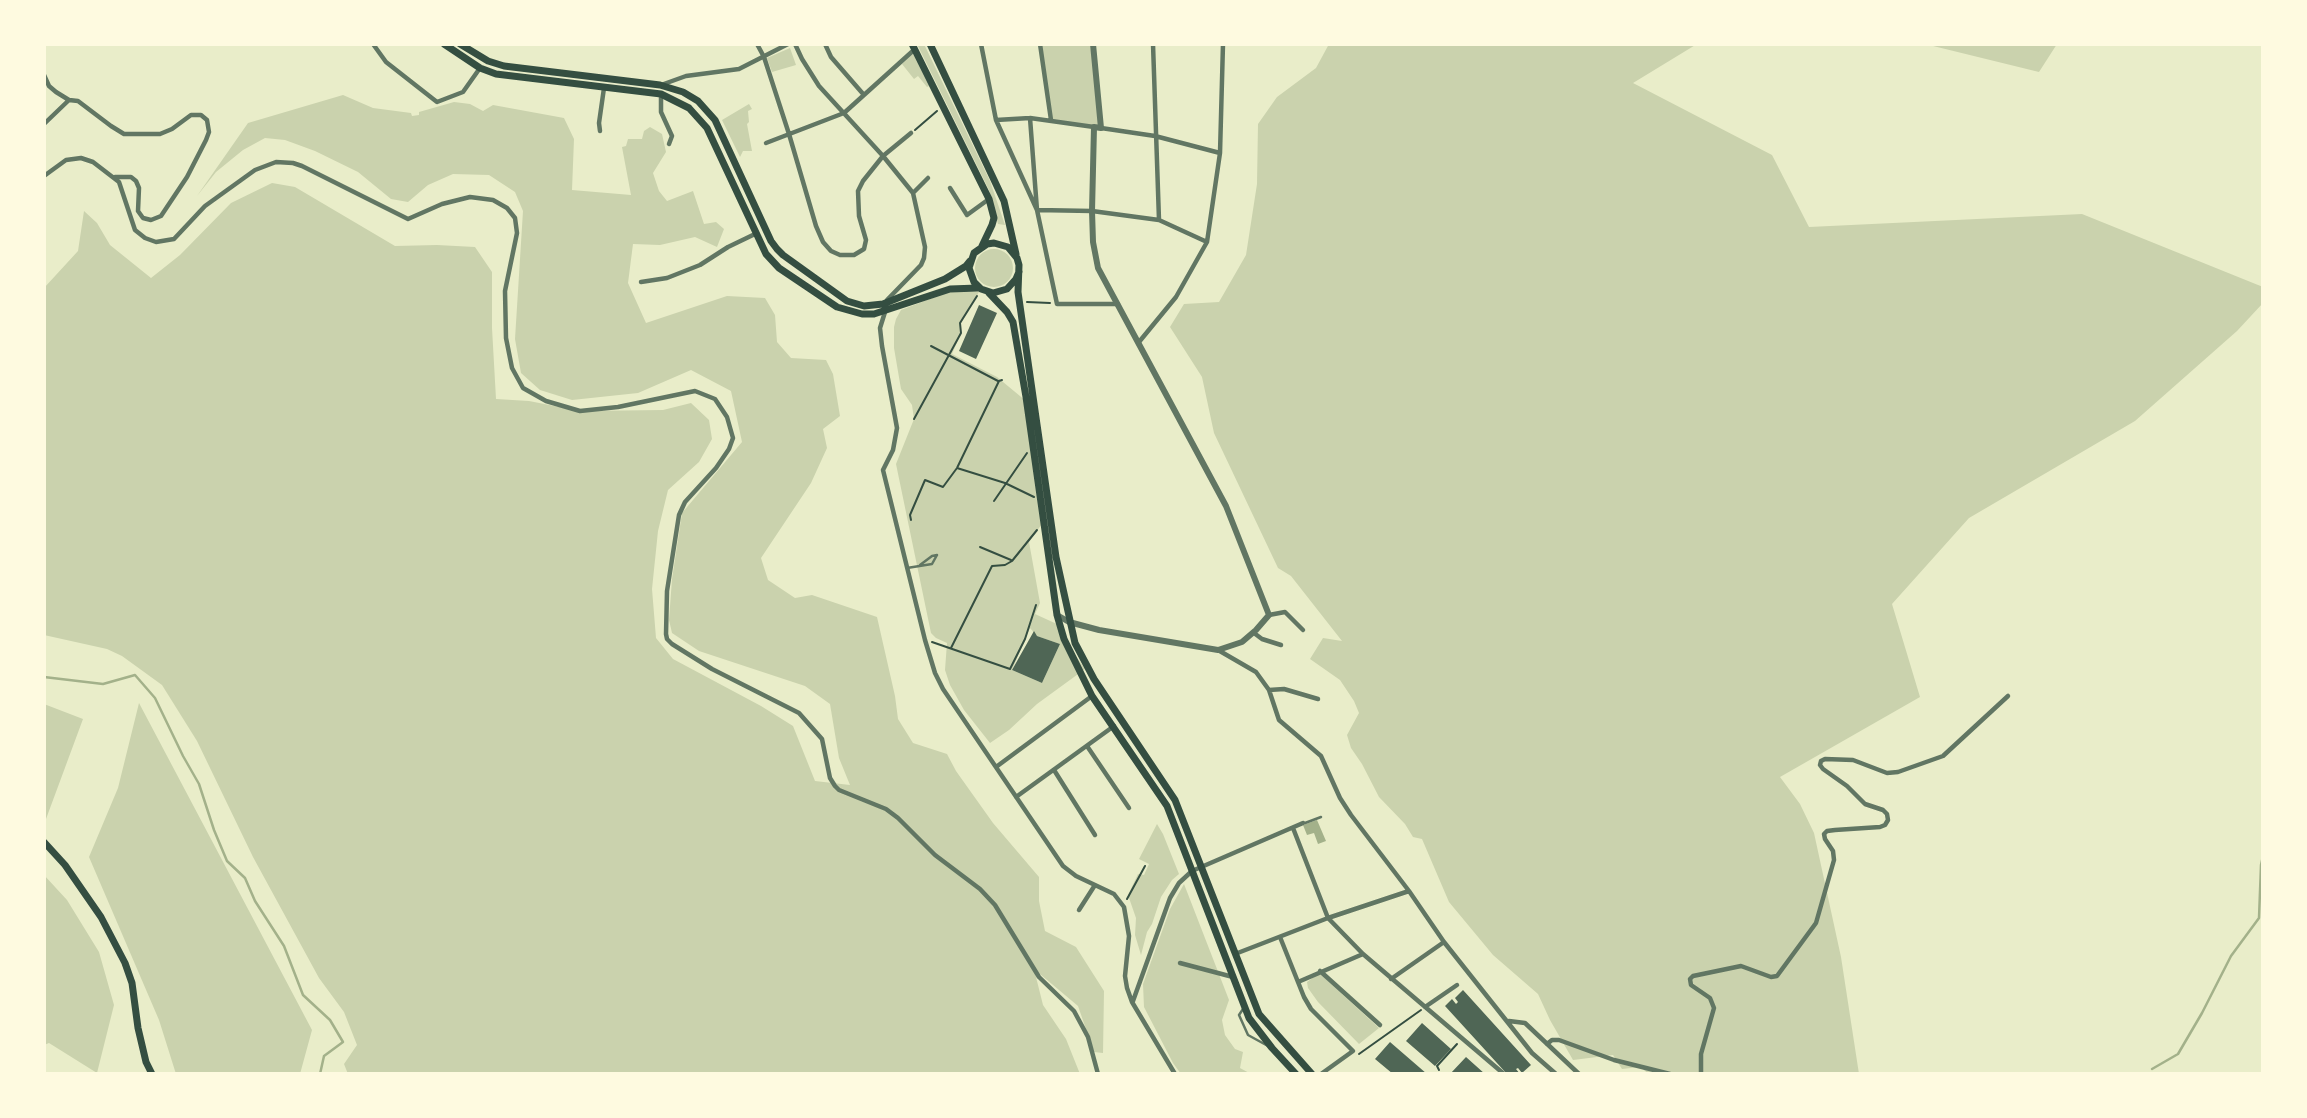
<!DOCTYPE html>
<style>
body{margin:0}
#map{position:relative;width:2307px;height:1118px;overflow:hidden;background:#e9edc9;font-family:Lato,sans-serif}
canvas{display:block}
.frame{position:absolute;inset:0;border:46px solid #fefae0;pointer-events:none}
</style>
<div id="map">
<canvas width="2307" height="1118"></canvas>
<div class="frame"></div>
</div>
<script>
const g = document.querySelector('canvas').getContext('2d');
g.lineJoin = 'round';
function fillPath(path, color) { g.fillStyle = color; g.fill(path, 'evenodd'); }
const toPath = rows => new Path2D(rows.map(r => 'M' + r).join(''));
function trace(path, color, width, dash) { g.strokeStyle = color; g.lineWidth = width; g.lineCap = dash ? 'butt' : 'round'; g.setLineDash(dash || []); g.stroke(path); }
fillPath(toPath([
 [917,44,924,44,990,181,1005,225,998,224,989,190],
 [1040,44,1090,44,1103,128,1051,120],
 [1329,44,1697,44,1633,83,1772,155,1809,227,2082,214,2263,287,2263,303,2237,331,2135,421,1969,518,1892,604,1920,697,1780,777,1800,804,1814,833,1841,957,1859,1074,1649,1074,1640,1067,1622,1069,1613,1055,1573,1060,1550,1020,1538,994,1493,955,1449,902,1422,839,1413,837,1405,824,1379,797,1362,764,1351,748,1347,735,1359,713,1354,701,1340,680,1310,659,1323,638,1342,641,1291,576,1278,568,1214,433,1202,377,1170,327,1184,304,1219,302,1246,255,1257,184,1258,124,1277,97,1316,68],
 [1925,44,2057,44,2039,72],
 [790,48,796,65,772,72,767,58],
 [913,54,929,86,927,87,918,76,914,79,902,64],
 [343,95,373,108,411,113,412,116,419,115,419,112,454,102,470,104,483,111,493,105,564,118,574,139,572,190,631,195,622,147,626,146,628,139,642,139,644,131,650,127,662,134,666,152,653,173,659,191,667,201,693,191,704,224,716,222,724,229,717,247,695,237,660,245,633,244,628,283,646,323,727,296,765,298,775,315,777,342,791,358,826,360,833,374,840,416,823,429,827,448,811,483,761,558,768,580,795,598,812,595,877,617,895,696,898,719,913,743,947,754,956,771,993,823,1039,877,1039,901,1045,931,1076,947,1104,991,1103,1053,1094,1052,1078,1006,1034,969,1043,1005,1066,1039,1080,1074,348,1074,344,1064,357,1045,344,1012,319,978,253,857,197,741,162,685,122,656,107,649,44,635,44,288,78,251,84,211,97,223,110,245,151,278,180,255,231,203,272,183,295,187,395,246,437,245,475,247,492,272,492,328,496,399,529,401,580,411,663,410,691,403,709,420,712,439,699,462,668,490,658,531,652,589,656,638,673,659,761,706,793,726,815,781,850,785,839,758,830,704,805,686,699,651,672,633,669,620,672,579,682,513,742,442,731,391,691,370,638,393,572,400,540,390,521,373,515,339,523,211,515,192,489,175,453,174,428,185,408,202,391,199,358,172,315,151,285,140,265,138,243,150,216,172,197,196,248,123],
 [749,104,752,109,748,111,749,122,747,124,752,151,743,151,740,157,722,120],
 '975 268a19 19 0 1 1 38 0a19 19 0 1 1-38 0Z',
 [953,290,979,292,961,323,961,333,952,354,997,377,1026,401,1044,521,1029,542,1040,603,1035,614,1059,625,1064,639,1085,669,1037,704,1009,730,990,743,964,710,950,685,945,670,947,643,936,638,931,633,896,464,914,419,912,405,901,389,894,348,894,327,896,319,901,310],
 [1030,628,1037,636,1060,644,1042,683,1012,670],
 [139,703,312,1030,300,1074,176,1074,159,1020,89,857,118,788],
 [44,704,83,719,46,819,44,818],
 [1157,824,1163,834,1179,874,1172,880,1161,897,1152,924,1147,932,1141,955,1135,935,1136,918,1128,895,1138,874,1144,875,1149,864,1139,859],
 [44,875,67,900,99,952,114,1005,97,1073,49,1043,44,1045],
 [1184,884,1229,1000,1222,1020,1225,1035,1235,1049,1243,1052,1240,1068,1251,1074,1181,1074,1173,1063,1144,1007,1143,984,1170,909],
 [1319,973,1379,1028,1359,1044,1318,1002,1308,988,1307,982]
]), '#cad2ad');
fillPath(toPath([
 [1317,820,1326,841,1318,844,1314,833,1307,835,1303,825]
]), '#a3b18a');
trace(toPath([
 [44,677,103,684,135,675,155,698,183,756,199,784,214,830,227,861,245,878,255,901,284,946,303,995,330,1020,343,1042,324,1056,320,1074],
 [2152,1069,2178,1054,2202,1013,2231,956,2259,918,2261,865,2263,856]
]), '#a3b18a', 2.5);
fillPath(toPath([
 [979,305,997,313,976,359,959,351],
 [1034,631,1037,636,1060,644,1042,683,1012,670],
 [1463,990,1531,1065,1522,1073,1518,1068,1516,1069,1520,1074,1507,1074,1445,1006,1452,999,1456,1004,1458,1002,1455,998],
 [1422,1023,1451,1049,1435,1066,1406,1041],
 [1390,1042,1427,1074,1393,1074,1375,1059],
 [1466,1057,1485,1074,1450,1074]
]), '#4f6655');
trace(toPath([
 [915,130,937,111],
 [1027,302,1050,303],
 [931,346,998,381],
 [914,419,961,333,960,323,977,296],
 [957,468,1005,483,1034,497],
 [994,501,1027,453],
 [911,520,910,515,925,480,943,487,957,468,999,381,1002,380],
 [980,547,1011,560],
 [932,642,1010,669,1025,639,1036,605],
 [951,648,992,566,1005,565,1012,561,1037,530],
 [1127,899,1145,866],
 [1359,1054,1421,1010],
 [1439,1070,1437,1066,1457,1044]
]), '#344e41', 2);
trace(toPath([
 [920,565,932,556,937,555],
 [907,568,932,564,937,555],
 [1305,823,1321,817],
 [1243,1009,1239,1015,1248,1035,1268,1046]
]), '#617663', 2.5);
trace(toPath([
 [373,44,386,62,437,102,463,92,480,68],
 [757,44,764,57,789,134,816,226,823,242,831,251,840,255,854,255,864,249,866,240,859,216,858,191,863,181,883,156,911,133],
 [795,44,802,59,819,86,883,156,913,193,925,247,924,258,921,265,887,300],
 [825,44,831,57,864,95],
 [981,44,996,120,1037,210,1057,304,1118,304],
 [1040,44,1051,120],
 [1153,44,1159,220],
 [44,75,49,86,56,92,69,100,78,101,111,126,124,134,160,134,172,129,191,115,201,115,207,120,209,132,206,140,187,177,161,216,151,220,143,218,138,211,139,188,136,181,131,177,115,177],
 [661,85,686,76,739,69,788,44],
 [661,94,661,112,672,136,669,144],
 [1030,118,1037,210,1092,211,1159,220,1207,242],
 [996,120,1030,118,1094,127],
 [44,124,69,100],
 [1101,128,1155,136,1220,153],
 [600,131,599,123,604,88],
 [766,143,844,113,915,49],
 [44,176,66,160,81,158,93,162,119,182,135,230,145,238,156,242,174,239,205,206,255,170,276,162,293,163,302,166,408,219,442,204,470,197,493,200,507,208,515,218,517,233,505,291,506,338,512,368,523,388,546,401,580,411,618,407,695,391,715,399,727,417,733,438,729,449,716,468,685,502,679,515,667,591,666,634,667,639,672,644,712,669,799,713,822,739,830,778,835,786,839,790,886,809,898,818,935,855,980,889,995,905,1039,977,1074,1011,1088,1037,1098,1074],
 [950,188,967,215,989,199],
 [913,193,928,178],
 [641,282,667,278,700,265,728,247,755,234],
 [885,312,880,328,882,346,897,428,893,450,883,470,925,640,935,673,943,689,1063,866,1076,876,1114,894,1124,907,1129,936,1125,976,1127,988,1132,1002,1175,1074],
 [1139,342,1176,297,1207,242,1220,153,1223,44],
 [1269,615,1285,612,1303,630],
 [1254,633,1262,639,1281,645],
 [1218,650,1256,672,1269,690,1279,720,1321,756,1340,798,1351,815,1409,891,1444,942,1532,1053,1556,1074],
 [1269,690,1284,689,1318,699],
 [1087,746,1129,808],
 [996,767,1092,696],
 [1054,770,1095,835],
 [1016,797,1114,726],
 [1293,828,1328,918,1363,954,1504,1074],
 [1079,910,1095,885],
 [1280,937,1304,997,1311,1009,1353,1051,1321,1074],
 [1235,954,1328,918,1409,891],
 [1180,963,1233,977],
 [1320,971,1380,1025],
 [1391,979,1444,942],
 [1298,982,1363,954],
 [1133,1001,1170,898,1179,883,1192,871,1303,823],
 [1425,1007,1457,985],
 [1509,1021,1525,1023,1579,1074],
 [1547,1044,1552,1040,1559,1040,1614,1060,1670,1074],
 [1701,1074,1701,1054,1714,1008,1710,998,1691,985,1690,979,1693,976,1741,966,1771,977,1777,976,1816,923,1834,860,1833,851,1825,839,1824,834,1827,831,1835,830,1880,827,1885,825,1888,820,1887,814,1883,810,1865,804,1847,786,1823,769,1820,765,1821,761,1825,759,1853,760,1887,773,1898,772,1943,756,2008,696]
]), '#617663', 4.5);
trace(toPath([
 [1057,615,1069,622,1099,630,1218,650,1242,642,1256,630,1269,615,1226,506,1098,268,1093,242,1092,211,1094,127,1101,128,1093,44]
]), '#617663', 6);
trace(toPath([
 [444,44,480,68,496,74,661,94,689,108,707,128,766,254,779,268,837,307,862,314,874,314,950,289,978,288],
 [460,44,488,61,504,66,660,85,683,92,698,101,715,120,771,241,777,249,783,255,847,301,864,306,883,304,945,279,966,266,970,261],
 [912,44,989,199,994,218,992,225,982,246],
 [930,44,1004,201,1016,254],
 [1019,272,1016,279,1007,289,993,293,981,289,974,282,969,268,974,253,987,244,994,243,1008,247,1017,258,1019,265,1018,292,1056,557,1075,643,1094,679,1175,800,1259,1014,1312,1074],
 [989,293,1007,312,1013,322,1026,397,1057,615,1064,639,1092,696,1167,806,1249,1018,1272,1048,1296,1074],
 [44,842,65,865,101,917,125,963,132,983,138,1028,146,1062,152,1074]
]), '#344e41', 7);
</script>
